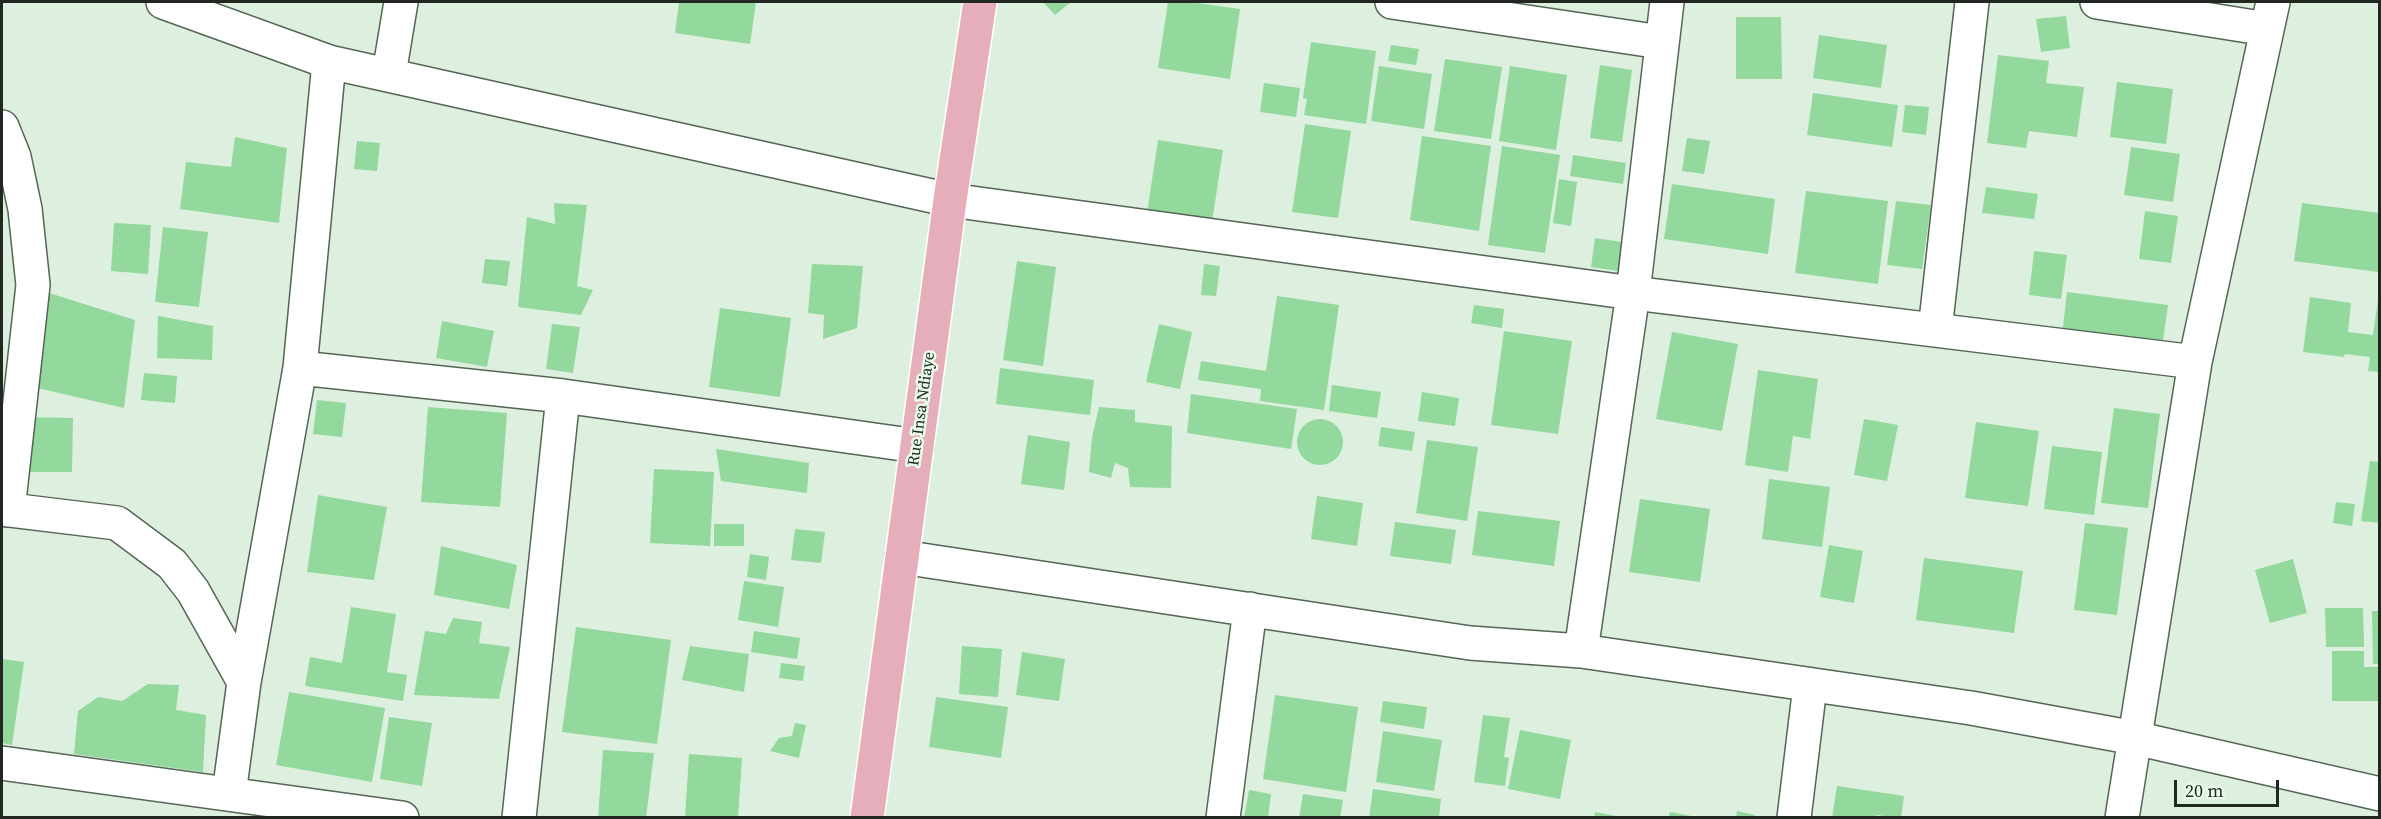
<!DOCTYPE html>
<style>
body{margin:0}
#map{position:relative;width:2381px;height:819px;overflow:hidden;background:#ddf0df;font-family:"Source Serif 4",serif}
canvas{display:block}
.frame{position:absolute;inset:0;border:3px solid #212821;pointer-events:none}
.scale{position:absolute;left:2174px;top:780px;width:105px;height:27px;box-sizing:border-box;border:3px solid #212821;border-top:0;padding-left:8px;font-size:18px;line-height:21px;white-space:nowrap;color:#212821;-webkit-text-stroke:4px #eafdec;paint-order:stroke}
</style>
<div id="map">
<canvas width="2381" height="819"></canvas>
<div class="frame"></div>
<div class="scale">20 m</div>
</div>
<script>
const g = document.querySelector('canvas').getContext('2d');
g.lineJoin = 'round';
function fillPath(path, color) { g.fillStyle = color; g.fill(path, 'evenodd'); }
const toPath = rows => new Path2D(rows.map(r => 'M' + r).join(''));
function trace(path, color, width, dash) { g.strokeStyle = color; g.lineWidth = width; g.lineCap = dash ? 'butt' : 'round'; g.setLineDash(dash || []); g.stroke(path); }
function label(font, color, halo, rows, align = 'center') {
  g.font = font + ' "Source Serif 4",serif'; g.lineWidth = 5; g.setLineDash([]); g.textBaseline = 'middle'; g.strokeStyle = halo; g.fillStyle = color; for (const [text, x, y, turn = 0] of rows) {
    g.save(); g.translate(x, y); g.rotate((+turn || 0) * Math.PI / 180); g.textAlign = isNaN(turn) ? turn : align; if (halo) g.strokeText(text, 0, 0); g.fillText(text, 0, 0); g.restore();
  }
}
fillPath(toPath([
 [679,2,756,2,750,44,675,33],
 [1043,2,1071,2,1055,15],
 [1168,2,1190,2,1240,9,1230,79,1158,68],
 [2066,16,2070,48,2041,52,2036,19],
 [1736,17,1781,17,1782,79,1736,79],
 [1819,35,1887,45,1881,88,1813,78],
 [1311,42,1376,51,1366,124,1304,115,1307,99,1303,98],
 [1391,45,1419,49,1416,65,1388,61],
 [1998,55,2049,61,2046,83,2084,87,2077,137,2029,131,2026,148,1987,143],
 [1445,59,1502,67,1491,139,1434,131],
 [1600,65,1632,70,1622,142,1590,138],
 [1379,66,1432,74,1424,129,1371,121],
 [1510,66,1567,75,1556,150,1499,141],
 [2117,82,2173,89,2166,144,2110,137],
 [1264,83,1300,88,1296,117,1260,112],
 [1813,93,1898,105,1892,147,1807,135],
 [1905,105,1929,107,1926,135,1902,132],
 [1305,124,1351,131,1338,218,1292,212],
 [1422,136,1491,146,1479,231,1410,220],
 [235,137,287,148,279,223,180,209,186,162,231,167],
 [1687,138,1710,141,1704,174,1682,171],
 [1158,140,1223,150,1212,222,1147,213],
 [357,141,380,143,377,171,354,169],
 [1502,146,1560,155,1545,253,1488,245],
 [2131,147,2180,154,2173,202,2124,195],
 [1573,155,1626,163,1623,184,1570,176],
 [1559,179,1577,182,1571,226,1553,223],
 [1672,184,1775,199,1768,254,1664,239],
 [1986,187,2038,194,2034,219,1982,213],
 [1806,191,1888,201,1878,284,1795,273],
 [1896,201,1931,205,1922,269,1887,265],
 [554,203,587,205,577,286,593,290,581,315,518,307,527,217,555,224],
 [2302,203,2380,213,2378,272,2294,261],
 [2145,211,2178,216,2171,263,2139,259],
 [114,223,151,225,148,274,111,271],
 [163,227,208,232,199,307,155,302],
 [1595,238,1622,242,1618,271,1591,267],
 [2034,251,2067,255,2061,299,2029,295],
 [485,259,510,261,507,286,482,283],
 [1017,261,1056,267,1043,366,1003,360],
 [812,264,863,266,857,328,823,339,824,315,808,313],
 [1204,264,1220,266,1216,296,1201,295],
 [46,292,135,320,124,408,33,387],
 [2067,292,2168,305,2162,348,2062,335],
 [1277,296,1339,305,1324,410,1260,401,1261,389,1198,380,1201,361,1266,371],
 [2310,297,2351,303,2348,332,2373,335,2378,300,2380,300,2380,372,2368,371,2370,357,2345,354,2344,357,2303,352],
 [1474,305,1504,309,1502,328,1471,323],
 [720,308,791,318,780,397,709,387],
 [158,316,213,326,212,360,157,358],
 [442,321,494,331,487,367,436,358],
 [552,324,580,327,573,373,546,369],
 [1159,324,1192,332,1180,389,1146,382],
 [1504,331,1572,341,1558,434,1491,425],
 [1672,332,1738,344,1722,431,1656,419],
 [1000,368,1094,380,1090,415,996,404],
 [1758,370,1818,379,1810,439,1793,436,1788,472,1745,465],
 [144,373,177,376,175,403,141,400],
 [1332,385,1381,392,1377,418,1329,411],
 [1422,392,1459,398,1455,426,1418,421],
 [1191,394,1297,409,1291,449,1187,433],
 [317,400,346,403,342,437,313,434],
 [428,407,507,413,500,507,421,502],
 [1099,407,1135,410,1135,422,1172,426,1171,488,1130,487,1128,468,1115,463,1111,478,1089,472,1092,437],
 [2114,408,2160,414,2148,508,2101,503],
 [23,417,73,418,72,472,21,472],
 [1864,419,1898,425,1887,481,1854,475],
 '1297 442a23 23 0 1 1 46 0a23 23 0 1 1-46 0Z',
 [1976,422,2039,431,2028,506,1965,498],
 [1381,427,1415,432,1412,451,1378,446],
 [1028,435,1070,442,1064,490,1021,484],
 [1427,440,1478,447,1467,521,1416,513],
 [2052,446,2102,452,2094,515,2044,509],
 [716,449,809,463,807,493,721,481],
 [2370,461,2380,462,2380,523,2361,521],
 [654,469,714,472,710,546,650,543],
 [1769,479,1830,487,1822,547,1762,539],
 [318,495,387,507,374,580,307,572],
 [1317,496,1363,503,1357,546,1311,539],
 [1640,499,1710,509,1700,582,1629,572],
 [2336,502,2355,504,2352,526,2333,523],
 [1478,511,1560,521,1554,566,1472,555],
 [1395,522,1456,530,1451,564,1390,556],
 [2085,523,2128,528,2117,615,2074,610],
 [714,524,744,524,744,546,714,546],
 [795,529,825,532,821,563,791,560],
 [1829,545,1863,551,1854,603,1820,597],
 [441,546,517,565,509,609,434,595],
 [750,554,769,557,766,580,747,577],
 [1924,558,2023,571,2014,633,1916,620],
 [2293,559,2307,613,2270,623,2255,570],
 [744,581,784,587,778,627,738,620],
 [351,607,396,614,387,672,407,675,403,701,305,686,310,657,342,663],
 [2325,608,2363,608,2364,647,2326,647],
 [2372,611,2380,611,2380,664,2373,664],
 [453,618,482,622,479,643,510,647,499,699,414,695,425,631,446,634],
 [576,627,671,640,657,744,562,732],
 [754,631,800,638,797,659,751,652],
 [690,646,749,654,744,692,682,680],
 [962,646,1002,649,998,697,959,694],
 [2332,651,2364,651,2364,667,2380,667,2380,701,2332,701],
 [1022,652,1065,659,1059,701,1016,695],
 [2,659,24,662,12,745,2,743],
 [781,663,805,666,803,681,779,678],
 [148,684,179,685,176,710,206,715,203,772,74,754,78,711,98,697,122,701],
 [289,692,385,708,372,782,276,765],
 [1275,695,1358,707,1346,792,1263,779],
 [936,697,1008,707,1001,758,929,747],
 [1383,701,1427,707,1424,729,1380,722],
 [1483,715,1510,718,1504,757,1509,758,1505,786,1474,782],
 [389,717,432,723,422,786,380,779],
 [795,723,806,725,799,758,770,751,779,738,792,736],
 [1520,730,1571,740,1560,799,1508,789],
 [1383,731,1442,740,1434,791,1376,782],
 [603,750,654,753,646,818,598,818],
 [689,754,742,758,738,818,685,818],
 [1837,786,1904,796,1901,818,1876,815,1876,818,1832,818],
 [1373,789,1441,799,1439,818,1369,818],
 [1249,790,1271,794,1268,818,1244,818],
 [1303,794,1343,800,1340,818,1299,818],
 [1737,811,1755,815,1755,818,1736,818],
 [1595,812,1616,816,1615,818,1594,818],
 [1670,812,1691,816,1691,818,1668,818]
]), '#93d89c');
const minor = toPath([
 [163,2,329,62,950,200,1633,293,2195,362],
 [1392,2,1661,42],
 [2097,2,2267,29],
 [389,74,401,2],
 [2,127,14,157,25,209,33,285,8,510],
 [1935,330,1972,2],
 [300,368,563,396,917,446],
 [2,509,117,523,172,564,193,591,244,682],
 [902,557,1470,643,1581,651,1971,708,2135,738,2380,794],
 [1581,651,1633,293,1667,2],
 [2,763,402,818],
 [229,794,244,682,300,368,329,62],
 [519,818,563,396],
 [1223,818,1250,609],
 [1794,818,1810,686],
 [2122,818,2195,362,2273,2]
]);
const major = toPath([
 [867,818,950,200,980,2]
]);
trace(minor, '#556556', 36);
trace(major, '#fff', 36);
trace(minor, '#fff', 33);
trace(major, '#e6adbb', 33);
label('16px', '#212821', '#eafdec', [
 ["Rue Insa Ndiaye",922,409,-82]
]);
</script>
